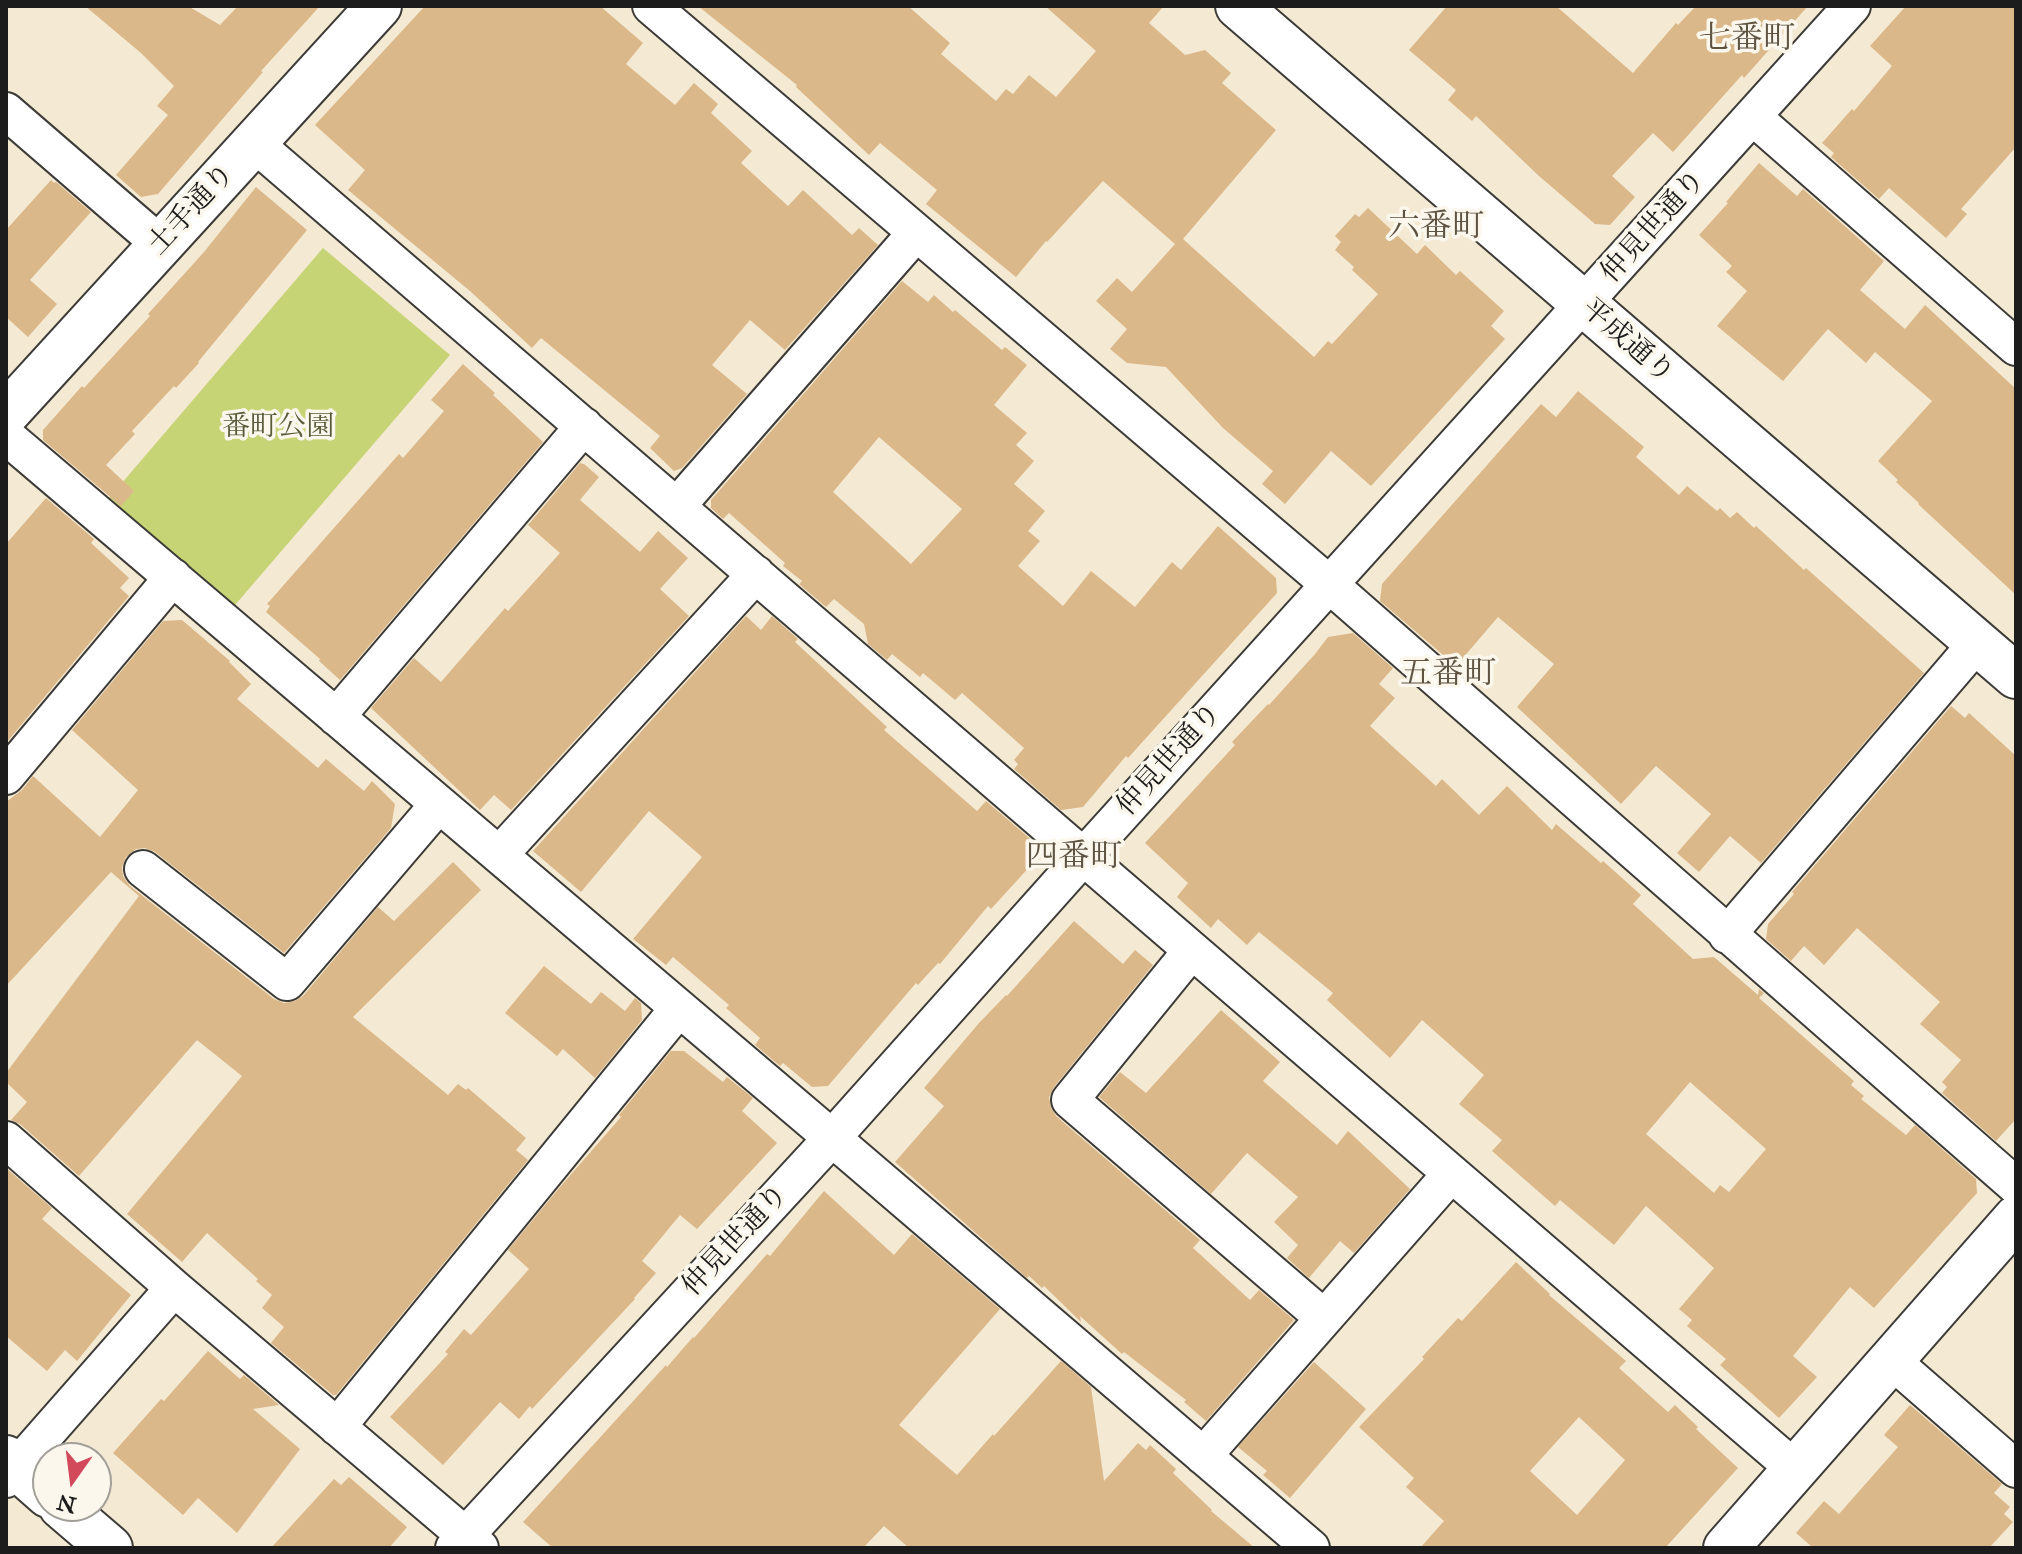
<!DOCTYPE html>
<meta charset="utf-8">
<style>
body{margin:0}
#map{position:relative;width:2022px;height:1554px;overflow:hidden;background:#f4e9d2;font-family:"IM FELL Great Primer",serif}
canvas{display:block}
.frame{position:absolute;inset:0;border:8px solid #1c1c1c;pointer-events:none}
.north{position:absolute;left:32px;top:1442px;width:80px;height:80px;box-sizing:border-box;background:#fbf7ec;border:2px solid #a29f99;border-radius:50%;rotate:194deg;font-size:22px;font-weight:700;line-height:32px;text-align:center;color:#1c1c1c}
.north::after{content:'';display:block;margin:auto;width:28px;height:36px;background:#d1495b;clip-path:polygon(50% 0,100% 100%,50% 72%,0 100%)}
</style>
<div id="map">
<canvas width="2022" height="1554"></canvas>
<div class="frame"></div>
<div class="north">N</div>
</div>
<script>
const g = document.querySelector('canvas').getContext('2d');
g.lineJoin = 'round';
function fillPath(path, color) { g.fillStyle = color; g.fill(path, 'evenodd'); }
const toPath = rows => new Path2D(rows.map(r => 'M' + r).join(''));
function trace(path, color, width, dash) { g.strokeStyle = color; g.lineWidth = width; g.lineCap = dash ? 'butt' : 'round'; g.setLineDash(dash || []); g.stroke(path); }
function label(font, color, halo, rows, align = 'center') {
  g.font = font + ' "IM FELL Great Primer","Noto Serif JP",serif'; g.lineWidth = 7; g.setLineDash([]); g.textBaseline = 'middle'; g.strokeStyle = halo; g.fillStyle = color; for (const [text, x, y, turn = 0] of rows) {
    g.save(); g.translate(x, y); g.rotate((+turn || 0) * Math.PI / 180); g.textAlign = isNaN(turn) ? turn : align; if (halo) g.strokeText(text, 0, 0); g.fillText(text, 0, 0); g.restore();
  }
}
fillPath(toPath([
 [323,248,450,355,235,605,109,498]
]), '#c7d475');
fillPath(toPath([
 [85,6,188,6,220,25,238,6,320,6,261,71,263,72,158,194,141,197,116,175,168,115,157,106,174,86,141,53],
 [425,6,600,6,643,43,626,64,675,105,694,83,718,104,711,113,752,151,741,163,788,206,803,190,852,235,859,228,878,245,785,350,750,320,712,365,747,394,682,468,674,471,650,448,660,436,541,338,532,348,470,291,348,190,365,170,315,125],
 [698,6,908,6,950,43,941,54,996,101,1006,89,1013,94,1029,75,1056,97,1096,51,1045,6,1164,6,1149,23,1185,55,1205,50,1231,73,1222,83,1276,130,1183,239,1314,357,1328,341,1332,344,1378,294,1352,270,1354,267,1335,250,1341,242,1335,236,1355,214,1359,217,1368,208,1417,254,1425,245,1456,275,1460,271,1504,311,1491,326,1505,339,1371,486,1331,451,1285,504,1262,484,1273,471,1223,428,1166,367,1127,363,1110,349,1127,329,1096,301,1117,278,1132,292,1175,244,1103,181,1047,242,1046,241,1016,277,926,204,937,190,880,143,869,155,796,87,797,85],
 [1447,6,1556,6,1633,73,1676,23,1678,25,1696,6,1808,6,1744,78,1742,75,1673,152,1653,133,1612,176,1635,197,1610,225,1595,224,1539,176,1476,116,1472,121,1448,100,1456,90,1409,50],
 [1906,6,2016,6,2016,147,1961,209,1967,214,1946,238,1889,188,1879,199,1831,157,1834,153,1822,143,1852,109,1854,111,1892,66,1870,46],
 [1759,163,1797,196,1803,189,1884,261,1860,290,1905,329,1925,305,2016,389,2016,595,1918,504,1919,503,1896,482,1898,480,1878,461,1932,401,1875,352,1866,363,1828,329,1783,381,1717,326,1747,291,1726,272,1732,266,1699,235,1728,203,1726,202],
 [51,180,54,183,56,182,91,212,30,280,57,304,28,337,6,317,6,230],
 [256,187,307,230,198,362,199,363,176,388,174,386,132,431,135,434,106,465,134,491,121,506,43,440,43,430,82,386,84,388,150,316,148,314,204,252],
 [902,281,928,302,934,295,953,312,955,310,1002,350,1005,347,1027,365,994,405,1027,433,1016,445,1034,461,1014,484,1045,511,1028,531,1040,541,1018,566,1063,606,1091,571,1135,607,1172,562,1181,570,1218,526,1276,578,1277,593,1128,758,1126,756,1083,807,1061,810,1014,769,1018,764,1014,760,1024,748,962,693,955,700,923,673,920,677,892,654,887,660,868,644,864,624,834,599,826,607,799,584,802,581,783,566,785,563,729,513,723,519,711,508,711,500],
 [879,437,962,509,911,564,833,492],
 [463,364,495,393,493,395,543,442,340,680,319,661,320,659,266,612,270,606,267,604,399,454,403,458,444,411,431,400],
 [1578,391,1644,447,1636,457,1679,495,1687,486,1717,511,1720,508,1730,518,1737,512,1754,528,1756,526,1804,570,1806,568,1924,673,1761,863,1730,836,1699,872,1677,853,1711,814,1656,766,1621,804,1517,707,1554,664,1498,617,1456,666,1380,601,1382,584,1541,404,1556,417],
 [580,463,584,464,599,477,580,500,640,552,658,531,688,558,660,589,689,616,511,810,494,795,480,810,371,708,414,658,441,682,505,608,508,611,560,553,528,525],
 [46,498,94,539,91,543,129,578,120,588,129,596,6,743,6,544],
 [746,616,761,630,772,616,798,639,795,642,887,727,884,730,977,811,986,801,1034,842,1033,863,991,909,988,906,940,964,938,963,918,985,916,983,828,1086,812,1087,783,1063,780,1066,755,1045,760,1038,726,1008,729,1005,673,957,666,965,633,939,702,857,649,811,581,892,533,851],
 [182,620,230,661,229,662,251,684,237,699,318,768,326,759,364,791,372,781,395,804,391,828,284,953,155,852,145,848,136,849,126,857,122,867,123,876,130,886,274,999,284,1003,295,1001,303,996,378,907,394,921,453,862,481,890,353,1017,448,1095,458,1084,466,1090,468,1088,526,1138,516,1150,528,1160,336,1395,333,1395,271,1343,284,1327,262,1308,272,1295,256,1281,258,1279,207,1233,182,1262,127,1214,242,1076,197,1040,79,1176,20,1124,11,1120,27,1102,6,1082,6,1073,139,896,111,872,6,986,6,802,22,790,33,776,100,837,138,790,72,730,163,621],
 [1353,633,1393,668,1379,684,1395,698,1370,726,1436,786,1442,779,1479,815,1507,786,1552,830,1556,824,1601,863,1603,861,1641,895,1633,904,1693,959,1714,957,1758,995,1759,989,1764,993,1759,998,1854,1081,1851,1085,1864,1096,1861,1099,1906,1135,1915,1125,1976,1179,1977,1193,1874,1308,1850,1287,1793,1356,1817,1377,1779,1418,1720,1365,1726,1359,1687,1326,1692,1320,1679,1309,1714,1268,1646,1206,1614,1245,1560,1200,1555,1206,1492,1151,1502,1140,1459,1104,1484,1075,1422,1020,1390,1058,1327,1000,1333,993,1259,932,1247,945,1218,919,1211,928,1177,897,1188,883,1145,843,1235,745,1232,742,1268,704,1269,705,1315,654,1328,637],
 [1690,1082,1766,1149,1729,1192,1720,1185,1714,1193,1646,1134],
 [1951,706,1965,718,1969,713,2016,756,2016,1119,1996,1141,1942,1093,1947,1087,1942,1082,1961,1060,1920,1024,1940,1002,1857,928,1824,965,1804,946,1791,961,1766,939,1768,924,1794,894,1792,892],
 [1074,921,1123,964,1135,950,1153,965,1054,1087,1049,1097,1051,1108,1056,1116,1200,1240,1193,1248,1250,1300,1259,1290,1294,1320,1206,1421,1184,1402,1186,1400,1124,1352,1122,1354,1080,1316,1081,1322,1044,1286,1042,1288,1029,1276,1027,1278,895,1162,944,1106,924,1088,979,1023,1006,995,1007,996],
 [544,966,591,1004,601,992,625,1011,635,998,641,1003,642,1020,595,1078,563,1049,557,1056,505,1013],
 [1221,1010,1280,1062,1263,1081,1337,1145,1348,1131,1410,1189,1354,1253,1340,1241,1309,1278,1287,1258,1298,1245,1274,1222,1298,1197,1247,1153,1211,1194,1099,1097,1120,1072,1146,1093],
 [671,1051,684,1051,723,1082,727,1077,753,1098,742,1111,777,1143,697,1229,680,1215,642,1261,656,1273,634,1298,635,1299,532,1409,530,1406,519,1419,500,1402,443,1465,390,1417,448,1354,445,1352,464,1329,471,1335,529,1269,508,1250,560,1187,621,1117,619,1115],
 [6,1168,52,1208,42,1219,131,1295,77,1361,65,1350,47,1371,6,1336],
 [824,1191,894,1255,912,1234,1000,1309,899,1425,957,1475,993,1434,994,1436,1061,1361,1091,1387,1104,1481,1138,1443,1146,1450,1150,1445,1176,1469,1173,1473,1212,1510,1211,1511,1255,1548,909,1548,884,1526,863,1548,553,1548,523,1522,666,1365,667,1367,693,1337,694,1338,767,1254,770,1256],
 [1516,1262,1550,1294,1549,1295,1626,1361,1619,1368,1668,1412,1675,1405,1698,1427,1696,1429,1738,1468,1665,1548,1420,1548,1444,1521,1406,1487,1414,1478,1359,1427,1424,1359,1422,1357,1458,1318,1462,1321],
 [1579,1417,1625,1460,1577,1515,1530,1471],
 [208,1351,240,1379,244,1375,279,1405,253,1409,300,1449,237,1533,198,1498,183,1515,113,1453,161,1399,164,1401],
 [1314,1362,1366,1409,1290,1498,1263,1475,1267,1471,1238,1447],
 [1910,1405,2002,1484,1994,1493,2010,1507,2004,1514,2013,1522,1989,1548,1810,1548,1811,1546,1796,1533,1824,1501,1839,1514,1898,1447,1884,1435],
 [349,1477,407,1527,389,1548,271,1548,334,1479,341,1485]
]), '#dbb889');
const minor = toPath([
 [651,6,1330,585,2016,1186],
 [6,111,160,244],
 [1753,117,2016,347],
 [254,143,1795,1469],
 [6,436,832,1138,1311,1548],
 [677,506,916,233],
 [336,717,584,426],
 [6,776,173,577],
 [499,855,756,574],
 [143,869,287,982,439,804],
 [1727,935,1977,643],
 [1192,950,1070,1100,1324,1318],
 [6,1140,174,1288,480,1548],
 [1891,1360,2016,1469],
 [337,1427,679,1008],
 [1203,1456,1451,1174],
 [6,1479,174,1288],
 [454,1548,832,1138,1084,856,1852,6]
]);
const tertiary = toPath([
 [1238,6,2016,676],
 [6,414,379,6],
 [1726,1548,2016,1218]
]);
const trunk = toPath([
 [6,1458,48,1495],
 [61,1506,110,1548]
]);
trace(minor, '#3c3b37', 40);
trace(tertiary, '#3c3b37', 48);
trace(trunk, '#3c3b37', 48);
trace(minor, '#fff', 36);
trace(tertiary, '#fff', 44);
trace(trunk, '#fff', 44);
label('28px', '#1c1c1c', '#fbf7ec', [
 ["土手通り",192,210,-47],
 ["仲見世通り",1654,227,-48],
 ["平成通り",1627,342,41],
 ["仲見世通り",1170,760,-48],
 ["仲見世通り",736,1241,-47]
]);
label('28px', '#585c3b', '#fbf7ec', [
 ["番町公園",278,428]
]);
label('32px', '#5f5342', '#fbf7ec', [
 ["七番町",1747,40],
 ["六番町",1436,228],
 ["五番町",1448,675],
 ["四番町",1074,858]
]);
</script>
